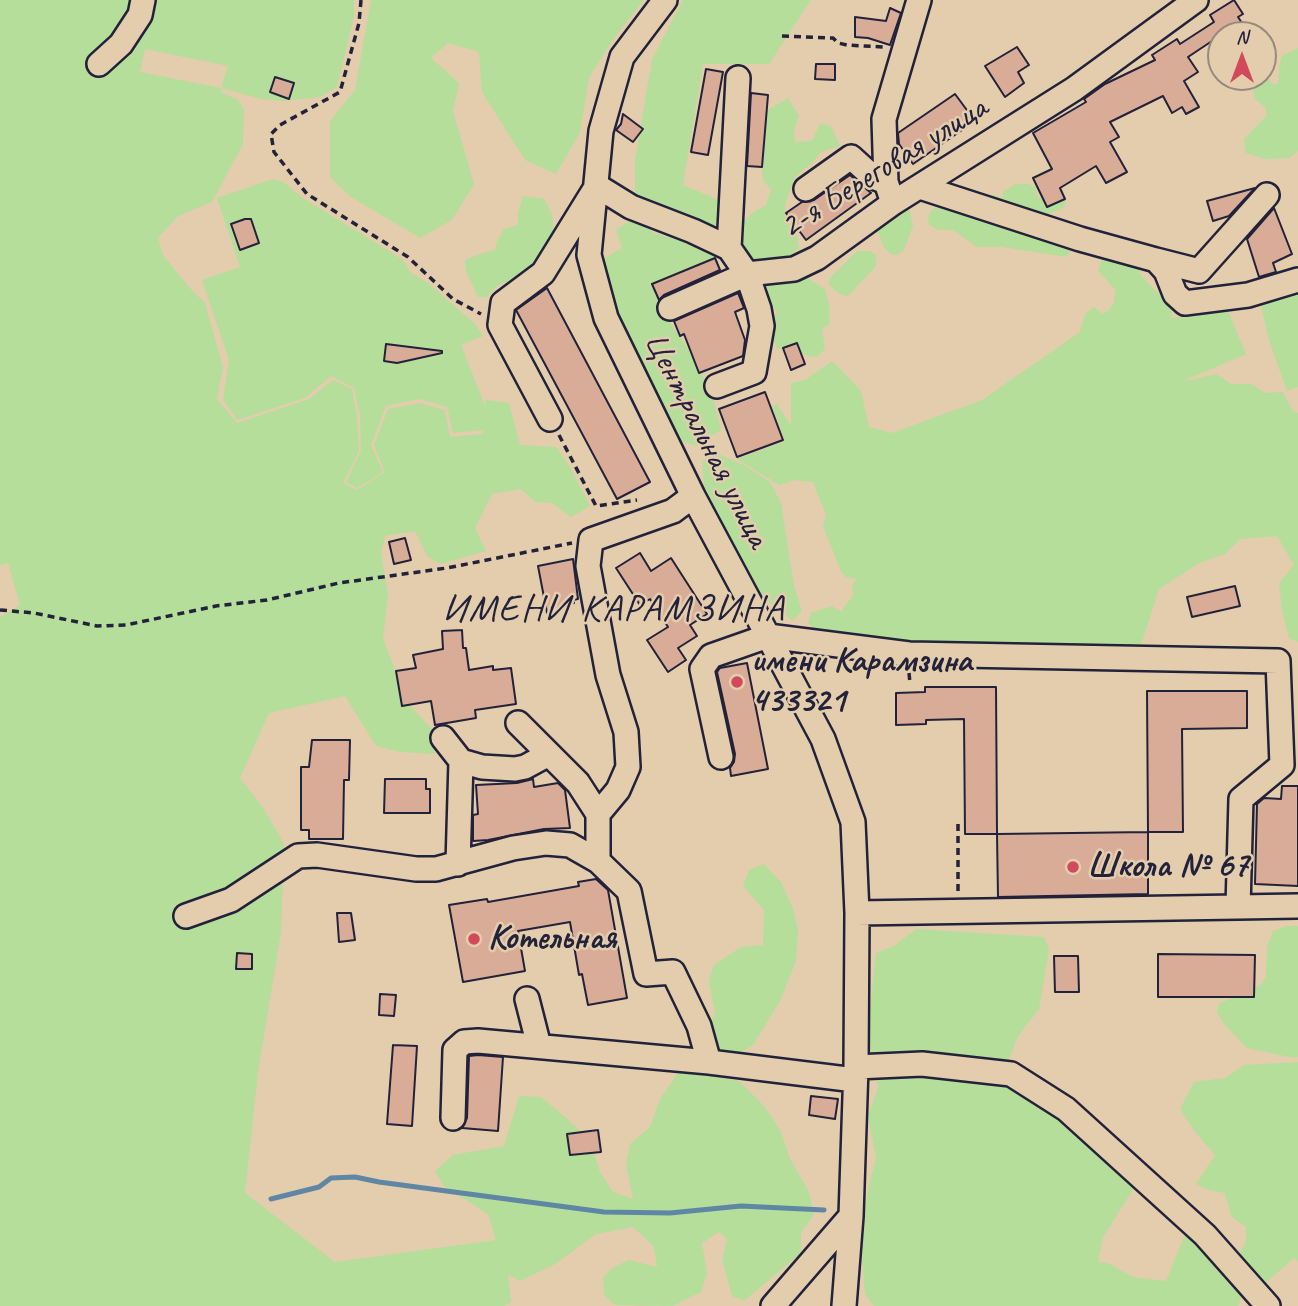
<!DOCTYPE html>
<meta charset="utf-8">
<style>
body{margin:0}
#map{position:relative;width:1298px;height:1306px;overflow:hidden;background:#e3cdac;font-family:Caveat,sans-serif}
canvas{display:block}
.north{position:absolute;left:1207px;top:21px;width:70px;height:70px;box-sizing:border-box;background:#e3cdac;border:2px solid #96897f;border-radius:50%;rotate:0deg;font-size:19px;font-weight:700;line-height:28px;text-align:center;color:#22223b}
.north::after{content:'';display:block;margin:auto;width:24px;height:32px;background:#d1495b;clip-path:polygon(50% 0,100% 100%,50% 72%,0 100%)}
</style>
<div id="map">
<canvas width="1298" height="1306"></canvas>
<div class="north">N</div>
</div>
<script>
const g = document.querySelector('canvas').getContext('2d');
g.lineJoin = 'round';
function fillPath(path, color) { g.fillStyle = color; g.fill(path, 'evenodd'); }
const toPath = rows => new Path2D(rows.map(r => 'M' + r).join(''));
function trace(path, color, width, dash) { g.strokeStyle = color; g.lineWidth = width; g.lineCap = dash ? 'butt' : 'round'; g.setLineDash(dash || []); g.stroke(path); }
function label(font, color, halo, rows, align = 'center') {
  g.font = font + ' Caveat,sans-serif'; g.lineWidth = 5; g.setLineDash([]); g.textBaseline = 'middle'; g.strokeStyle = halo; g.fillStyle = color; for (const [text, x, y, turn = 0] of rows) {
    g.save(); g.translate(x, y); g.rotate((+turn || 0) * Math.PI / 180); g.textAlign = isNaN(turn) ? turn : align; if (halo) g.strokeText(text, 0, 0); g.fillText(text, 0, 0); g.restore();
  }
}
fillPath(toPath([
 [0,0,354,0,354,16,337,87,320,97,284,101,261,99,221,88,221,92,238,100,244,110,243,144,212,202,178,216,158,238,163,255,187,285,205,303,223,368,217,399,237,423,309,399,333,380,352,389,357,417,359,451,343,483,357,490,385,472,374,445,388,409,420,403,445,410,450,437,483,434,483,430,453,433,447,407,419,399,386,406,371,445,383,472,357,488,346,482,361,451,360,415,354,388,331,376,305,398,237,420,223,399,229,360,202,280,240,267,217,198,273,179,284,182,303,198,402,259,411,273,428,283,475,324,483,336,461,345,485,406,486,400,509,403,520,445,556,447,570,467,590,506,571,517,552,503,535,502,521,489,492,494,475,528,486,551,440,564,427,556,415,531,385,536,381,553,388,595,383,639,408,704,432,729,435,754,401,752,376,746,345,696,269,713,240,778,264,809,284,844,281,932,258,1072,245,1193,335,1262,496,1240,488,1214,444,1186,435,1171,453,1155,504,1146,519,1096,541,1097,564,1116,590,1140,600,1172,613,1192,633,1199,626,1165,630,1144,650,1127,660,1099,680,1070,739,1081,766,1108,781,1132,790,1159,809,1192,814,1214,801,1233,801,1253,744,1301,732,1296,722,1259,727,1239,719,1232,702,1243,707,1273,701,1292,673,1306,615,1305,604,1295,603,1278,612,1268,629,1260,657,1267,654,1247,633,1227,596,1234,555,1264,520,1281,508,1274,511,1302,504,1306,0,1306,0,617,20,605,8,563,0,565],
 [145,49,228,66,221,88,140,72],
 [371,0,644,0,614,38,589,78,580,132,556,174,525,160,482,92,479,52,448,43,431,58,459,83,453,111,474,184,452,220,420,238,351,197,330,177,330,121,355,90],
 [683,0,811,0,769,64,703,64,683,185,726,203,726,226,715,231,654,207,635,193,635,160,652,59],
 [1298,48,1298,151,1289,158,1265,159,1246,153,1244,139,1267,115,1265,107,1255,99,1251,81,1255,77,1263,77,1263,71,1268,74,1271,83,1274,85,1278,84,1279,66,1282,56],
 [788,98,799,116,794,129,795,142,812,141,820,124,831,126,840,146,821,152,812,163,795,177,785,205,785,216,797,236,799,248,791,255,780,260,747,259,737,242,737,228,752,213,766,205,771,190,763,180,758,135,761,114],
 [1015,184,1029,184,1035,187,1038,198,1047,199,1060,195,1065,196,1066,202,1064,207,1041,218,986,198,991,194,1002,198,1003,192],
 [523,196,544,199,552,214,554,232,532,264,520,277,498,285,487,297,478,297,466,271,465,260,479,254,495,250,497,241,504,229,518,225,518,213],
 [901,206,910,211,913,226,904,250,897,255,891,254,884,248,879,234,873,231],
 [937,206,949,206,1066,246,1071,251,1066,257,1002,247,977,247,953,230,939,230,928,224,929,213],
 [635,217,654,233,719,251,713,259,657,285,654,294,667,318,687,347,712,393,721,430,696,446,678,440,610,317,603,259,622,248,616,230],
 [857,251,870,251,876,255,876,266,848,296,839,294,829,285,829,279],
 [1110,256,1136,260,1141,276,1173,308,1171,318,1183,317,1226,306,1246,354,1181,382,1216,374,1231,384,1251,384,1265,393,1283,392,1293,412,1298,413,1298,642,1289,638,1282,611,1279,583,1294,565,1277,536,1240,539,1225,554,1199,563,1159,589,1140,648,885,642,814,631,808,622,811,613,832,606,841,612,853,595,852,585,857,579,845,577,840,569,823,526,826,515,813,482,796,480,779,485,737,459,785,441,772,406,777,404,791,426,791,383,805,380,832,361,861,391,869,427,892,433,982,400,1080,332,1085,314,1094,307,1103,314,1109,310,1114,302,1115,290,1098,270,1102,260],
 [803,272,810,280,825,289,830,309,829,324,822,329,825,349,817,357,808,356,792,348,777,349,768,326,777,312,770,301,760,294,761,276],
 [1298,286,1298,387,1287,391,1269,340,1259,298],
 [716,453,744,465,770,482,781,503,794,586,802,611,793,621,764,599,716,521,705,496,702,461],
 [764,864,781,882,793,909,798,930,796,961,780,1001,753,1045,732,1058,713,1057,707,1031,715,1014,709,981,714,965,741,947,763,945,764,910,743,886,749,870],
 [1287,926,1298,926,1298,1057,1294,1058,1247,1048,1224,1024,1217,1012,1219,1003,1248,993,1261,984,1266,976,1267,947,1273,931],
 [916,929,1044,937,1049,949,1039,1009,1018,1036,1001,1079,1062,1113,1137,1183,1103,1237,1098,1262,1108,1263,1133,1277,1166,1281,1185,1234,1242,1295,1238,1306,874,1306,865,1294,861,1244,868,1189,876,1158,868,1116,878,1088,868,1031,876,953,894,946],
 [1298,1062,1298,1262,1294,1258,1261,1287,1236,1259,1246,1242,1246,1227,1231,1216,1225,1193,1208,1190,1196,1184,1215,1155,1196,1133,1180,1109,1194,1082,1225,1078,1244,1065]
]), '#b5de9b');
trace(toPath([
 [271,1199,319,1187,331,1178,355,1177,379,1182,604,1212,670,1213,741,1206,824,1210]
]), '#5f87a3', 5);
const building = toPath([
 [1234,0,1243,14,1238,17,1244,26,1229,35,1221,35,1188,57,1198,72,1184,81,1199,107,1186,114,1182,107,1172,113,1163,96,1110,122,1119,137,1110,142,1127,172,1106,183,1096,166,1060,188,1065,199,1047,207,1033,178,1052,169,1033,133,1086,102,1084,99,1105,84,1155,60,1152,55,1177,39,1180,44,1214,22,1210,15,1234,0],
 [890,8,901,13,890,45,868,38,855,37,855,17,886,21,890,8],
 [1017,47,1029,65,1018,72,1024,83,1005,97,985,66,1017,47],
 [816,64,835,64,835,80,815,79,816,64],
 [706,69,723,72,708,155,691,152,706,69],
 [275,77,294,83,289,99,270,92,275,77],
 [751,93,768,95,762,167,747,166,751,93],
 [955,94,975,121,913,164,899,144,898,133,955,94],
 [623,114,643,129,633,142,616,130,621,124,623,114],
 [850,175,871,193,806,240,786,213,802,202,814,200,850,175],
 [1255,188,1229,216,1213,221,1207,201,1255,188],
 [1274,208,1292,254,1273,263,1276,272,1259,277,1247,239,1274,208],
 [245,219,251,219,259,243,240,250,231,224,245,219],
 [715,258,720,270,664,295,659,300,652,284,715,258],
 [547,288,650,482,617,499,516,310,547,288],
 [738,293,744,308,735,312,745,340,743,356,699,373,684,334,680,336,674,321,738,293],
 [797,343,805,364,791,370,783,348,797,343],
 [386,344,442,351,442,353,397,363,384,361,386,344],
 [765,392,783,440,737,457,719,409,765,392],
 [405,538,411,560,394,564,389,542,405,538],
 [640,553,651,571,671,558,707,614,690,625,697,636,678,648,686,660,668,672,647,640,668,627,650,599,640,605,616,568,640,553],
 [573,559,578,599,573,600,574,603,565,605,566,610,547,613,538,566,573,559],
 [1235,586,1240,606,1192,617,1187,597,1235,586],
 [462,630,463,648,466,648,469,670,493,666,493,670,511,668,516,704,475,710,476,718,435,725,431,701,402,706,396,671,416,668,413,655,443,649,442,631,462,630],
 [747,663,768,769,731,776,730,768,734,762,735,754,717,672,720,668,747,663],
 [925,687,996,687,997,834,965,834,964,719,926,720,926,724,896,725,896,693,925,692,925,687],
 [1147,691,1247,691,1247,728,1182,729,1183,832,1148,832,1147,691],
 [312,740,350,740,349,780,344,780,343,839,309,839,309,830,301,830,301,767,309,767,312,740],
 [385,779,426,779,426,789,430,789,430,813,384,813,385,779],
 [533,779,534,787,558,783,565,790,570,828,544,829,488,840,473,841,473,815,478,814,476,785,517,783,533,779],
 [1282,786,1298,786,1298,886,1255,884,1257,804,1264,798,1281,799,1282,786],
 [1148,832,1148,894,998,897,997,834,1148,832],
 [596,879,608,890,627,998,588,1005,582,974,579,975,570,922,518,931,525,971,463,982,449,905,487,899,488,902,579,886,578,882,596,879],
 [337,913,351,913,355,940,339,942,337,913],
 [237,953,252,954,252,969,236,969,237,953],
 [1158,954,1255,955,1254,997,1158,997,1158,954],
 [1054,956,1078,956,1079,992,1055,992,1054,956],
 [380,994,396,995,394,1016,379,1015,380,994],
 [393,1045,417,1046,412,1126,387,1124,393,1045],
 [478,1055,503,1057,498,1131,462,1128,467,1118,469,1056,478,1055],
 [811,1096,838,1099,835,1119,809,1115,811,1096],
 [598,1130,601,1152,570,1155,567,1134,598,1130]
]);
fillPath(building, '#d9ac97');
trace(building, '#22223b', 2);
const minor = toPath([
 [665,0,622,57,601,131,589,255,606,318,693,496,823,739,853,822,857,913,856,1067,851,1216,844,1306],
 [99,64,121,44,140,15,143,0],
 [597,186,631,207,693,231,729,248,747,274,794,269,817,258,893,203,1074,89,1196,0],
 [920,187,1080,239,1156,260,1166,271,1175,294,1185,303,1248,295,1298,280],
 [806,189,851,157,873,177,886,182],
 [893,203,886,182,884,119,919,0],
 [729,248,738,78],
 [1156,260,1199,271,1267,195],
 [670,308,747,274,759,309,762,326,754,372,717,386],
 [550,419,500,325,503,303,543,273,593,192],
 [518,723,578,783,598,814,598,861,629,891,646,974,673,972,699,1026,709,1062],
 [443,738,461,761,458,864],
 [721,757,702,669,711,656,768,636,909,654,1278,661,1282,765,1241,799,1238,907,857,913],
 [461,761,482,767,515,769,525,767,549,754],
 [598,814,618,790,628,767,626,732,608,675,588,566,591,540,673,511,693,496],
 [1238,907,1298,906],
 [186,916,231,900,298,856,317,855,416,869,436,869,513,848,546,843,570,845,598,861],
 [527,999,539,1046],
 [856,1067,922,1064,1011,1074,1066,1109,1205,1235,1268,1306],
 [453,1118,455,1050,464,1042,478,1041,709,1062,855,1080],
 [773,1306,851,1216]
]);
trace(minor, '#22223b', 28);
trace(toPath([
 [361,0,359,23,340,92,280,125,271,134,274,152,307,194,408,257,453,299,481,314],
 [782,36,833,38,838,43,847,45,884,47],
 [559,435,596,506,637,500],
 [0,610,34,613,97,626,126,625,216,606,267,600,339,583,447,568,572,543],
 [909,673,910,683],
 [958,824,958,892]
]), '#22223b', 3.5, [7, 5]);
trace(minor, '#e3cdac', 23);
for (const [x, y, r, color] of [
 [737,682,7,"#d1495b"],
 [1073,867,7,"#d1495b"],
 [474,939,7,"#d1495b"]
]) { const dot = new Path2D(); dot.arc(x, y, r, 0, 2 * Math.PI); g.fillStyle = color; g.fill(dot); trace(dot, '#e3cdac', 2.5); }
label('35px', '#22223b', '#e3cdac', [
 ["2-я Береговая улица",884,168,-32],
 ["Центральная улица",706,440,63]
]);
label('bold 35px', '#22223b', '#e3cdac', [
 ["имени Карамзина",751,662],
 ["433321",751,702],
 ["Школа № 67",1087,867],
 ["Котельная",488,939]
], 'left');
g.letterSpacing = '2px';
label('38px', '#22223b', '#e3cdac', [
 ["ИМЕНИ КАРАМЗИНА",614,610]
]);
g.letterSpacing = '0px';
</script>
